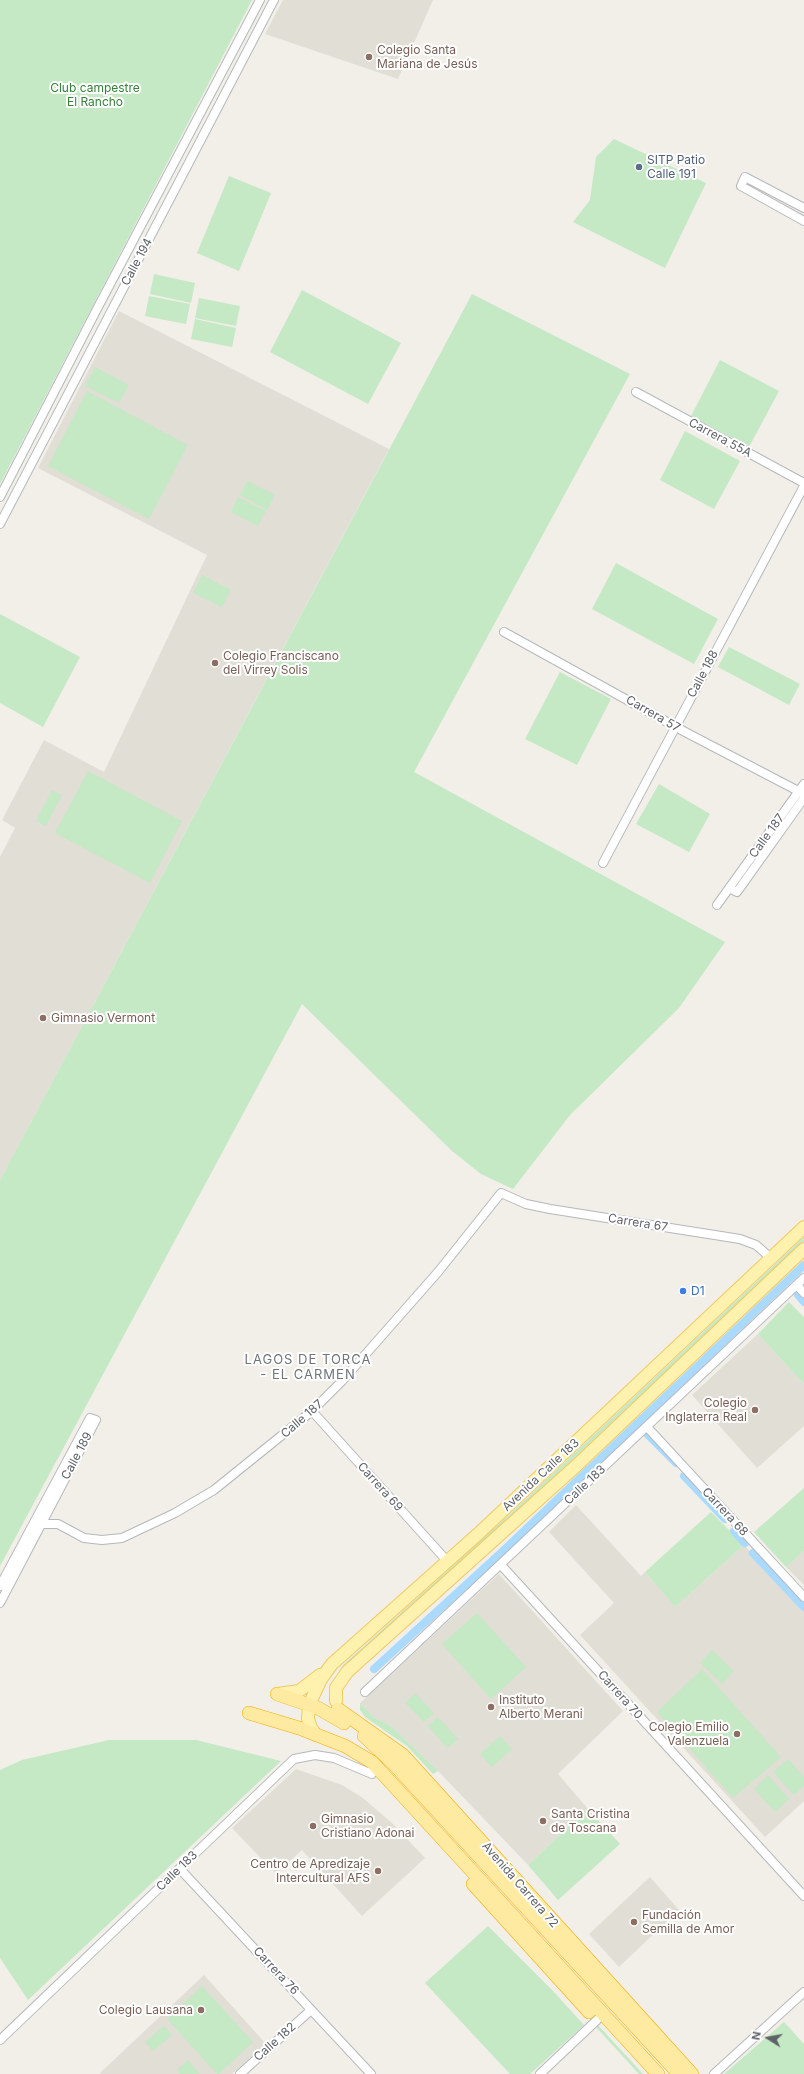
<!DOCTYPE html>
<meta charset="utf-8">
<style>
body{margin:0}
#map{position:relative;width:804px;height:2074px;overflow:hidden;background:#f1efe8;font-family:Inter,sans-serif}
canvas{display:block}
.north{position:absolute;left:748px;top:2018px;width:40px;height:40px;-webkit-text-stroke:3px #fff;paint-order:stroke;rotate:281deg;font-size:11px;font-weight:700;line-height:16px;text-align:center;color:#5f6368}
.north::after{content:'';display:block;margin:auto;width:14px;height:18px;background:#5f6368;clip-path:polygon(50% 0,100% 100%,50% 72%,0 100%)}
</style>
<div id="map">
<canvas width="804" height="2074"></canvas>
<div class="north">N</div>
</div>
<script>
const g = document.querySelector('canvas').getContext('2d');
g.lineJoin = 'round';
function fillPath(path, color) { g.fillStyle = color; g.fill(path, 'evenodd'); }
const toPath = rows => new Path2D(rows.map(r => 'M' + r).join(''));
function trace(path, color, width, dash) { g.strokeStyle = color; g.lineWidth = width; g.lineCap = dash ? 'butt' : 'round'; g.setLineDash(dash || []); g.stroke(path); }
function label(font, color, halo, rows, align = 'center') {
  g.font = font + ' Inter,sans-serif'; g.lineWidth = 4; g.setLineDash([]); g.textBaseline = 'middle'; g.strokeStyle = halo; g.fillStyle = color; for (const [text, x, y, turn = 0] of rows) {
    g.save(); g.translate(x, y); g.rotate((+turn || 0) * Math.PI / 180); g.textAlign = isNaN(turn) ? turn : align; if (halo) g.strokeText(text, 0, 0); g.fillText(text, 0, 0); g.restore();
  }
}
fillPath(toPath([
 [283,0,433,0,398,79,265,34],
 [119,311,389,449,0,1180,0,857,15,828,2,820,44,740,104,772,207,555,38,468],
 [758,1334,804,1384,804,1426,757,1468,692,1395],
 [576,1505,641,1576,645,1572,675,1607,744,1545,804,1610,804,1801,765,1837,580,1635,614,1603,549,1532],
 [804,1551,804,1585,786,1567],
 [499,1574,623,1711,558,1774,588,1809,528,1865,438,1771,390,1725,375,1718,360,1703],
 [296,1769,342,1785,363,1798,393,1824,425,1858,362,1916,302,1850,276,1874,232,1828],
 [650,1877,679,1910,619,1967,589,1934],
 [204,1975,266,2044,232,2074,101,2074,100,2073]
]), '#e1ded6');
fillPath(toPath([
 [0,0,252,0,0,484],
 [614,139,706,183,665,268,573,222,590,200,596,157],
 [229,176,271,193,239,271,197,253],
 [154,274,195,283,191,303,150,294],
 [302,290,401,343,368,404,270,352],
 [472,294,630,374,414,772,725,942,679,1008,570,1115,513,1189,481,1174,452,1151,302,1004,0,1566,0,1180],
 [149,296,190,304,186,324,145,316],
 [199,298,240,306,236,326,195,318],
 [195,319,236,328,232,347,191,339],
 [720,360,779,391,749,447,691,416],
 [95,367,129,385,119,403,85,386],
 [87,391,188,445,149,519,48,466],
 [685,431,740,461,714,509,660,480],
 [247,481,275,495,267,510,240,495],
 [238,497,266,511,258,526,231,512],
 [616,563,718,619,694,664,592,609],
 [202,575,231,590,222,607,193,593],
 [0,614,80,657,43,727,0,703],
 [729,647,800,684,789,705,718,667],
 [560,672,611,699,577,765,525,739],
 [88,771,182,821,150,883,55,833],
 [659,784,710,814,689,852,636,824],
 [52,790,62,795,46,826,36,821],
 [804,1237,804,1241,513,1516,344,1668,342,1666,510,1514],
 [789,1302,804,1317,804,1384,758,1334],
 [804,1488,804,1551,786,1567,754,1532],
 [711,1512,744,1545,675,1607,645,1572],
 [477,1613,526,1667,491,1699,442,1644],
 [712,1650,734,1671,722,1684,700,1663],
 [702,1669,781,1757,733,1798,657,1712],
 [415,1693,434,1713,424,1722,405,1703],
 [360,1703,375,1718,390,1725,438,1771,433,1774,407,1746,365,1717,360,1710],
 [438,1717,458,1739,447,1748,428,1726],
 [500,1736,512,1749,492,1767,480,1754],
 [109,1740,196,1740,281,1761,28,2000,0,1958,0,1770,22,1760],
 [788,1759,804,1777,804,1786,794,1795,773,1772],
 [768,1775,789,1799,775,1812,754,1789],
 [588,1809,620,1844,558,1900,528,1865],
 [488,1926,552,1990,584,2025,530,2074,510,2074,425,1983],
 [202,1986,253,2042,219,2074,217,2074,167,2019],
 [784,2022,804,2044,804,2074,724,2074],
 [597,2024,643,2074,639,2074,595,2026],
 [164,2026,172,2035,153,2051,145,2042],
 [188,2060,200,2074,201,2074,180,2074,177,2070]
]), '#c5e8c5');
trace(toPath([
 [798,1295,804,1302],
 [648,1435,676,1463],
 [684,1476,725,1519],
 [734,1531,745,1543],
 [753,1553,804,1607],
 [374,1669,503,1551,804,1265]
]), '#aadaff', 8);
const minor = toPath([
 [804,208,745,177,741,186,804,221],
 [636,392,804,483],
 [0,497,97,309,260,0],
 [0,524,274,0],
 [504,632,687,733,804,794],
 [603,863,804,486],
 [729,888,737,892,804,798],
 [717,905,804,784],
 [797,1285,804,1293],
 [312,1411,448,1562],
 [647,1427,804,1597],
 [41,1524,58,1524,84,1538,102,1540,122,1538,175,1513,214,1490,312,1411,342,1381,438,1272,501,1193,526,1204,550,1209,740,1239,756,1245,772,1259],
 [501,1565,804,1896],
 [0,1586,90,1418,96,1420,0,1603],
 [365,1692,804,1278],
 [180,1869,371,2074],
 [0,2040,294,1759,315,1755,334,1758,372,1774],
 [240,2074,311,2010],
 [540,2074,597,2020],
 [714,2074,804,1992]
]);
const primary = toPath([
 [278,1694,299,1691,320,1675],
 [336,1701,336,1688,347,1672,576,1466,804,1249],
 [316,1735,311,1728,308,1719,309,1705,321,1679,332,1664,478,1534,804,1227]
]);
const trunk = toPath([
 [277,1694,318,1708,344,1723],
 [338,1709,403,1755,692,2074],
 [249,1713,299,1728,345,1746,372,1762,658,2074],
 [364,1736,393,1763,679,2074],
 [473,1884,589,2012]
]);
trace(minor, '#b5b8bc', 10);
trace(primary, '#f2c960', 14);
trace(trunk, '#f9ab00', 14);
trace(minor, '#fff', 8);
trace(primary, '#fff2af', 12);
trace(trunk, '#feeaa1', 13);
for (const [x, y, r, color] of [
 [369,57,4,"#8d6e63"],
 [639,167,4,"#5c6f8a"],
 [215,663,4,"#8d6e63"],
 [43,1018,4,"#8d6e63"],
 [683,1291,4,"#3f7fe0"],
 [755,1410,4,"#8d6e63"],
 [491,1707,4,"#8d6e63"],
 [737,1734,4,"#8d6e63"],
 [543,1821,4,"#8d6e63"],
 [313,1826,4,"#8d6e63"],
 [378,1871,4,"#8d6e63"],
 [634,1922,4,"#8d6e63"],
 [201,2010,4,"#8d6e63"]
]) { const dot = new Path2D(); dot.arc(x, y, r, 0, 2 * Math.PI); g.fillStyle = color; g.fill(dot); trace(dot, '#fff', 1.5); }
label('12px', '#785e54', '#fff', [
 ["Colegio Santa",377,50],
 ["Mariana de Jesús",377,64],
 ["Colegio Franciscano",223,656],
 ["del Virrey Solis",223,670],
 ["Gimnasio Vermont",51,1018],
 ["Colegio",747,1403,"right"],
 ["Inglaterra Real",747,1417,"right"],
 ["Instituto",499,1700],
 ["Alberto Merani",499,1714],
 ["Colegio Emilio",729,1727,"right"],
 ["Valenzuela",729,1741,"right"],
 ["Santa Cristina",551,1814],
 ["de Toscana",551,1828],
 ["Gimnasio",321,1819],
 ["Cristiano Adonai",321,1833],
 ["Centro de Apredizaje",370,1864,"right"],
 ["Intercultural AFS",370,1878,"right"],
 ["Fundación",642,1915],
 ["Semilla de Amor",642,1929],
 ["Colegio Lausana",193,2010,"right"]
], 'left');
label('12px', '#348238', '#fff', [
 ["Club campestre",95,88],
 ["El Rancho",95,102]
]);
label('12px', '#4e5e75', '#fff', [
 ["SITP Patio",647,160],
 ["Calle 191",647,174]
], 'left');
label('12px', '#5f6368', '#fff', [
 ["Calle 194",137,262,-62],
 ["Carrera 55A",720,438,28],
 ["Calle 188",703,674,-62],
 ["Carrera 57",653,714,30],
 ["Calle 187",767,836,-54],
 ["Carrera 67",638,1223,9],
 ["Calle 187",302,1419,-41],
 ["Calle 189",77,1456,-62],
 ["Avenida Calle 183",541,1475,-43],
 ["Calle 183",585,1485,-43],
 ["Carrera 69",380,1487,48],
 ["Carrera 68",725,1512,47],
 ["Carrera 70",620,1695,48],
 ["Calle 183",177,1871,-44],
 ["Avenida Carrera 72",520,1885,49],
 ["Carrera 76",276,1971,47],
 ["Calle 182",275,2042,-42]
]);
label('12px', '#366cbe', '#fff', [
 ["D1",691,1291]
], 'left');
g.letterSpacing = '1px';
label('13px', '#70757a', '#fff', [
 ["LAGOS DE TORCA",308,1360],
 ["- EL CARMEN",308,1375]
]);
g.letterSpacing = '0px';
</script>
